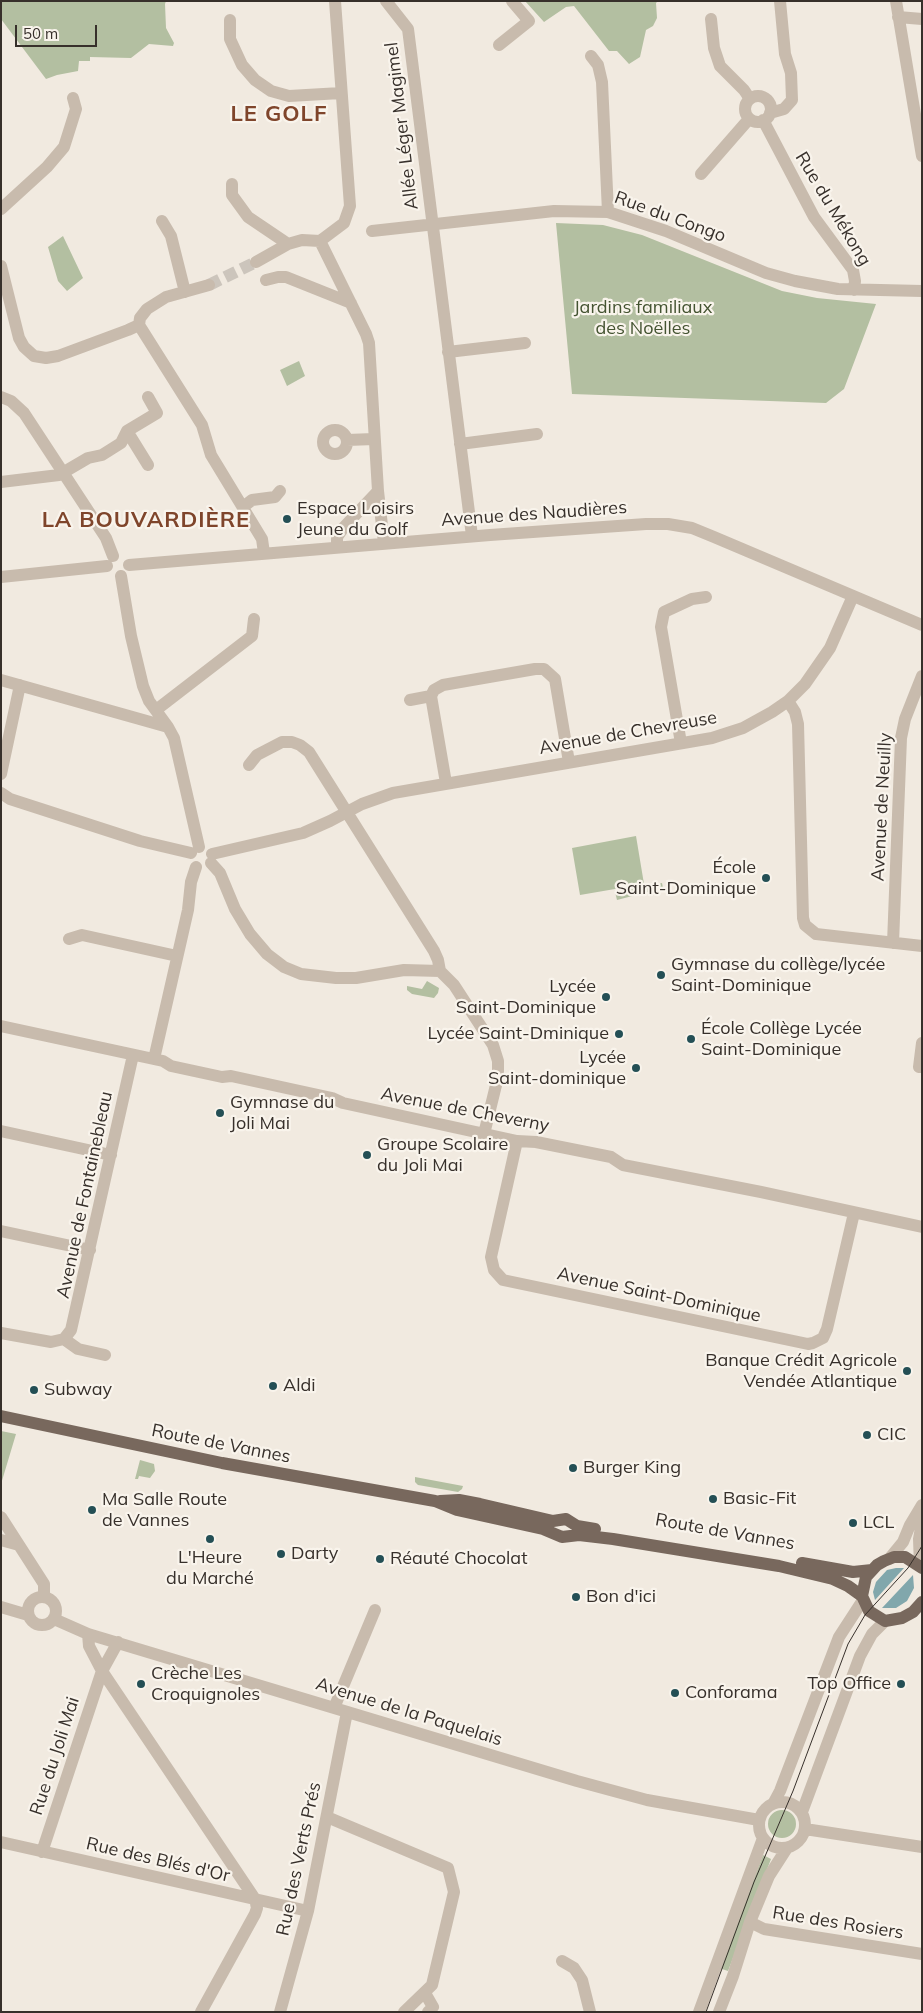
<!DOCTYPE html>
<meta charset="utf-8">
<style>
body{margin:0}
#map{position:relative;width:923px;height:2013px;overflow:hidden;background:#f1eae0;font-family:Mulish,sans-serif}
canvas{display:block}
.frame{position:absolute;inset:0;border:2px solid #37302b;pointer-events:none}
.scale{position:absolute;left:15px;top:25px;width:82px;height:22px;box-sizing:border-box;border:2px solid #37302b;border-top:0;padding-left:6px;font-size:15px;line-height:18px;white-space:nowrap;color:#37302b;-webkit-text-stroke:4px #f9f4ec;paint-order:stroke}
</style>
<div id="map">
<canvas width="923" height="2013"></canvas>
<div class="frame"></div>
<div class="scale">50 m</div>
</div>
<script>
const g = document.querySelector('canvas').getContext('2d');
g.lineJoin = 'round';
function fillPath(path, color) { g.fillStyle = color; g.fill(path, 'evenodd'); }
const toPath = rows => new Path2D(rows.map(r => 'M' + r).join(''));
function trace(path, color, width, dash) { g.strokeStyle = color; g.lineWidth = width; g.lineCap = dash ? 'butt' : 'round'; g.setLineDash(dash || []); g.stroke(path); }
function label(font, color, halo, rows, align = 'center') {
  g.font = font + ' Mulish,sans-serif'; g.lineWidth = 4.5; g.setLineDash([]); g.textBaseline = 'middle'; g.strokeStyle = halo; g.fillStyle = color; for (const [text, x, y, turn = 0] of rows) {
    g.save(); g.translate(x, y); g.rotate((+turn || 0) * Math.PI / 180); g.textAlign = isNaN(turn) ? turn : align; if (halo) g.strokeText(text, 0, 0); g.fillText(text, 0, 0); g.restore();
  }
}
fillPath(toPath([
 [1,1,166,1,165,4,166,28,174,43,173,46,149,44,131,58,90,57,90,61,79,61,78,71,57,75,46,79,1,19],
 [525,1,658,1,656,3,657,18,653,26,646,30,640,57,629,64,617,51,609,51,574,6,566,7,544,22],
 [556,223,603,225,642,235,782,291,817,298,876,304,844,389,826,403,572,394],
 [63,236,83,278,67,291,58,281,48,247],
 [299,361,305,376,287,386,280,370],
 [636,836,644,884,580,895,572,848],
 [662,883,663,888,617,900,615,892],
 [427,981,439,988,438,993,434,998,412,994,407,990,407,986,422,989],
 [1,1431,16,1434,1,1484],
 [140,1460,154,1464,155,1471,150,1478,139,1476,138,1479,135,1479],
 [415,1477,463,1486,462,1489,458,1492,418,1485,415,1482],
 '768 1824a14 14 0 1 1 28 0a14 14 0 1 1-28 0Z',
 [763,1855,771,1859,728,1971,719,1968]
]), '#b3bfa1');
fillPath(toPath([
 [896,1568,904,1568,875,1600,873,1592,876,1582,887,1570],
 [913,1575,914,1588,907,1601,896,1608,882,1608]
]), '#81a7ac');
trace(toPath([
 [209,285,256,262]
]), '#ccc5bc', 12, [12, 6]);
trace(toPath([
 [335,1,350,206,344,223,320,241,366,334,369,343,378,491,384,543],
 [386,1,408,29,472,536],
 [896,1,922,156],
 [898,17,922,19],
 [711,19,714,48,720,66,744,90,750,99],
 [230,20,230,39,242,65,255,80,271,91,289,96,341,93],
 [499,45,529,21,512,1],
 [591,56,598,65,602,82,608,212],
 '745 109a13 13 0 1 1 26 0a13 13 0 1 1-26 0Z',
 [770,113,784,109,792,100,791,73,785,54,780,1],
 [763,120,814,217,853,270,855,281,854,290],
 [701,174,749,119],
 [232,184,232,195,248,217,288,244],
 [1,209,47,167,64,147,76,109,73,98],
 [162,221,171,236,185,292],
 [372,231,554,211,608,212,666,231,766,273,795,281,838,289,922,291],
 [256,262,288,244,302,240,320,241],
 [1,266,19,338,24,347,34,356,46,358,58,356,128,330,139,325,140,318,147,309,166,297,209,285],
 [266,280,278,277,286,277,351,303],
 [139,325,202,425,211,455,262,539,264,553],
 [448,352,525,343],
 [1,397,11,401,24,413,106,538,113,556],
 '323 442a12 12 0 1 1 24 0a12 12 0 1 1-24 0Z',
 [127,431,148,465],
 [347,440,374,439],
 [460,444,537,434],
 [1,482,59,475,88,458,102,455,121,443,127,431,157,413,148,397],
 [243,507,252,500,275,497,280,491],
 [337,547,337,537,344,527,378,491],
 [129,565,490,535,646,524,668,524,692,528,714,537,922,625],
 [121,576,131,636,143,686,149,701,168,727,174,738,199,847],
 [1,577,107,566],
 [1,680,168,727],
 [410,700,431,696],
 [788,701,795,712,798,724,803,918,805,925,816,934,922,946],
 [156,710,252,636,254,619],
 [681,743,661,627,664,612,692,599,706,597],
 [249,765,257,755,282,742,292,742,300,745,309,752,434,951,438,960,440,971,454,985,493,1045,498,1061,498,1077,484,1134],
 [1,774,20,685],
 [446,783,431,696,434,690,443,685,535,669,544,669,555,679,569,762],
 [1,793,10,799,140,841,191,853],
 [212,854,303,833,330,821,362,804,393,793,712,738,743,728,772,712,788,701,805,684,830,648,853,596],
 [211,863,220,873,235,909,250,934,267,954,284,967,301,974,336,978,356,978,404,970,440,971],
 [69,939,82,935,177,956],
 [893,943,901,738,905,719,922,676],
 [1,1026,163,1061,171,1066,222,1077,231,1076,332,1098,343,1103,517,1141,536,1142,611,1157,623,1165,761,1192,922,1227],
 [922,1043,919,1067,922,1067],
 [154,1059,188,910,191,882,196,867],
 [1,1131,111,1155],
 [517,1141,491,1257,494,1270,503,1280,808,1344,813,1343,823,1338,827,1329,854,1213],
 [1,1231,90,1250],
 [1,1333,51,1342,64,1339,71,1330,133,1055],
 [64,1339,78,1349,105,1355],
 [1,1517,44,1584,44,1596],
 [1,1540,19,1545],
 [889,1559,903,1542,910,1525,922,1505],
 [920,1566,919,1539,922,1522],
 '28 1611a14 14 0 1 1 28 0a14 14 0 1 1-28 0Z',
 [1,1607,28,1615],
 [54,1619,88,1634,577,1781,647,1800,759,1820],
 [88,1634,89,1646,102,1671,255,1899,257,1908,255,1914,201,2012],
 [334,1708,375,1610],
 '759 1825a23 23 0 1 1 46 0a23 23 0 1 1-46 0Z',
 [773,1804,780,1791,839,1637,863,1600],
 [802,1812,860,1656,872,1634,885,1621],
 [327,1817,448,1868,454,1892,432,1985,404,2012],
 [805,1829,922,1847],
 [1,1842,308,1911],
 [42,1852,102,1671,118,1642],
 [750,1922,764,1929,922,1954],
 [562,1961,574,1968,582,1980,590,2012],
 [425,1993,433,2007,428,2012],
 [280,2012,308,1911,347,1712],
 [699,2012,763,1838],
 [719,2012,733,1976,750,1922,769,1876,787,1848]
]), '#c8bbad', 12);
trace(toPath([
 [1,1416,222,1463,435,1501,457,1510,543,1529,562,1537,579,1535,613,1539,779,1566,833,1579,848,1586,862,1596],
 [440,1501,459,1500,480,1504,553,1521,566,1519,577,1526,595,1529],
 [802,1563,853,1572,872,1570],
 [922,1568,905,1557,894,1557,884,1561,877,1565,866,1577,862,1596,869,1611,885,1621,902,1618,913,1612,922,1602]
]), '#78685d', 12);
trace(toPath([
 [706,2012,754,1882,793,1791,848,1644,865,1615,908,1568,922,1546]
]), '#37302b', 1);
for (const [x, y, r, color] of [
 [287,519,5,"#244f55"],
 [766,878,5,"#244f55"],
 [661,975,5,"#244f55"],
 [606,997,5,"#244f55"],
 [619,1034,5,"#244f55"],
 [691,1039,5,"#244f55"],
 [636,1068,5,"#244f55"],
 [220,1113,5,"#244f55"],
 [367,1155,5,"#244f55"],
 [907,1371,5,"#244f55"],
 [273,1386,5,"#244f55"],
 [34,1390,5,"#244f55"],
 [867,1435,5,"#244f55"],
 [573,1468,5,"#244f55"],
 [713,1499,5,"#244f55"],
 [92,1510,5,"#244f55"],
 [853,1523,5,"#244f55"],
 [210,1539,5,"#244f55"],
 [281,1554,5,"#244f55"],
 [380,1559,5,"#244f55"],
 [576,1597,5,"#244f55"],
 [141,1684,5,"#244f55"],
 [901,1684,5,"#244f55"],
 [675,1693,5,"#244f55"]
]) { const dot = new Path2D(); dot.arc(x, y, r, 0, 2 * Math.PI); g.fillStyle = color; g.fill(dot); trace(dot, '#f9f4ec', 2); }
label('18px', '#37302b', '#f9f4ec', [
 ["Allée Léger Magimel",402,126,-97],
 ["Rue du Mékong",833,209,59],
 ["Rue du Congo",670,217,20],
 ["Avenue des Naudières",534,514,-4],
 ["Avenue de Chevreuse",628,733,-10],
 ["Avenue de Neuilly",882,807,-87],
 ["Avenue de Cheverny",465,1110,11],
 ["Avenue de Fontainebleau",85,1195,-78],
 ["Avenue Saint-Dominique",659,1295,12],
 ["Route de Vannes",221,1444,11],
 ["Route de Vannes",725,1532,10],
 ["Avenue de la Paquelais",409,1712,17],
 ["Rue du Joli Mai",55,1756,-72],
 ["Rue des Verts Prés",299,1859,-78],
 ["Rue des Blés d'Or",158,1860,13],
 ["Rue des Rosiers",838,1923,9]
]);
label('18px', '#445331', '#f9f4ec', [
 ["Jardins familiaux",643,308],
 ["des Noëlles",643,329]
]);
label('18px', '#37302b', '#f9f4ec', [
 ["Espace Loisirs",297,509],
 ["Jeune du Golf",297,530],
 ["École",756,868,"right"],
 ["Saint-Dominique",756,889,"right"],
 ["Gymnase du collège/lycée",671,965],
 ["Saint-Dominique",671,986],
 ["Lycée",596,987,"right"],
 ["Saint-Dominique",596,1008,"right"],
 ["École Collège Lycée",701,1029],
 ["Saint-Dominique",701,1050],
 ["Lycée Saint-Dminique",609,1034,"right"],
 ["Lycée",626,1058,"right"],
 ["Saint-dominique",626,1079,"right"],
 ["Gymnase du",230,1103],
 ["Joli Mai",230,1124],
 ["Groupe Scolaire",377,1145],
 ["du Joli Mai",377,1166],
 ["Banque Crédit Agricole",897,1361,"right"],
 ["Vendée Atlantique",897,1382,"right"],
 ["Aldi",283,1386],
 ["Subway",44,1390],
 ["CIC",877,1435],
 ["Burger King",583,1468],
 ["Basic-Fit",723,1499],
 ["Ma Salle Route",102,1500],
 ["de Vannes",102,1521],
 ["LCL",863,1523],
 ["Darty",291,1554],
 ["L'Heure",210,1558,"center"],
 ["du Marché",210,1579,"center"],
 ["Réauté Chocolat",390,1559],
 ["Bon d'ici",586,1597],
 ["Crèche Les",151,1674],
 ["Croquignoles",151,1695],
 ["Top Office",891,1684,"right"],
 ["Conforama",685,1693]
], 'left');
g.letterSpacing = '1px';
label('bold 22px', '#7f452b', '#f9f4ec', [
 ["LE GOLF",279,114],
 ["LA BOUVARDIÈRE",146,520]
]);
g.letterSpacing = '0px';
</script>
